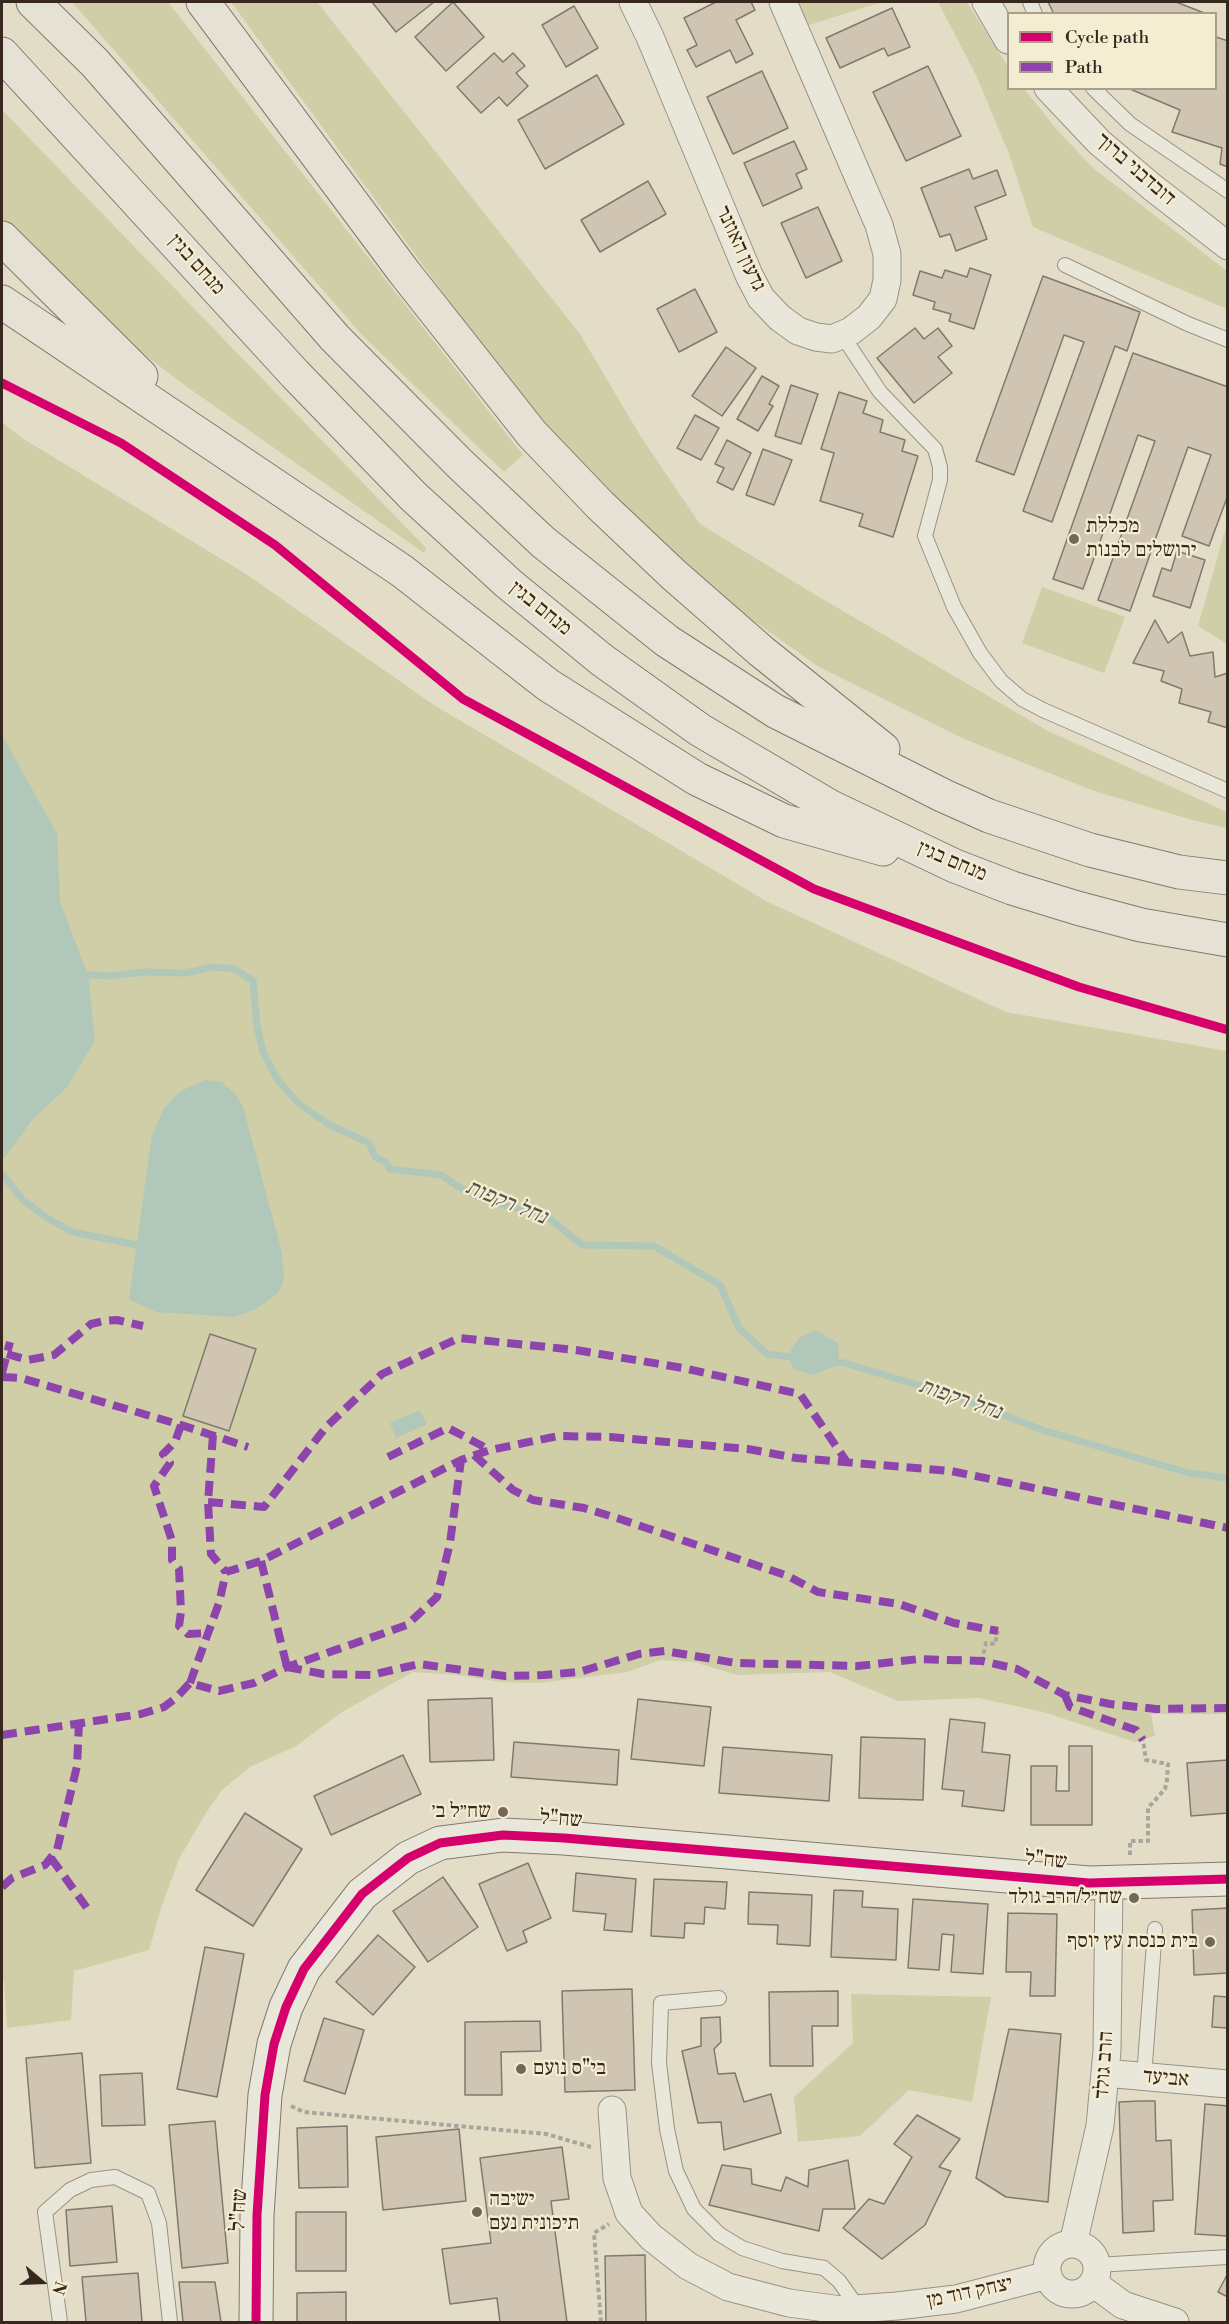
<!DOCTYPE html>
<meta charset="utf-8">
<style>
body{margin:0}
#map{position:relative;width:1229px;height:2324px;overflow:hidden;background:#e3ddc7;font-family:"Libre Bodoni",serif}
canvas{display:block}
.frame{position:absolute;inset:0;border:3px solid #37271e;pointer-events:none}
.legend{position:absolute;left:1007px;top:12px;width:210px;height:78px;box-sizing:border-box;background:#f5edd2;border:2px solid #a99e8a;margin:0;padding:8px 10px;list-style:none;font-size:18px;color:#37271e}
.legend li{display:flex;align-items:center;gap:12px;height:30px}
.legend b{width:30px;border:2px solid #a99e8a}
.north{position:absolute;left:12px;top:2252px;width:60px;height:60px;-webkit-text-stroke:4px #f5edd2;paint-order:stroke;rotate:109deg;font-size:16px;font-weight:700;line-height:24px;text-align:center;color:#37271e}
.north::after{content:'';display:block;margin:auto;width:21px;height:27px;background:#37271e;clip-path:polygon(50% 0,100% 100%,50% 72%,0 100%)}
</style>
<div id="map">
<canvas width="1229" height="2324"></canvas>
<div class="frame"></div>
<ul class="legend">
<li><b style="height:8px;background:#d6006c"></b>Cycle path</li>
<li><b style="height:8px;background:#8e44ad"></b>Path</li>
</ul>
<div class="north">N</div>
</div>
<script>
const g = document.querySelector('canvas').getContext('2d');
g.lineJoin = 'round';
function fillPath(path, color) { g.fillStyle = color; g.fill(path, 'evenodd'); }
const toPath = rows => new Path2D(rows.map(r => 'M' + r).join(''));
function trace(path, color, width, dash) { g.strokeStyle = color; g.lineWidth = width; g.lineCap = dash ? 'butt' : 'round'; g.setLineDash(dash || []); g.stroke(path); }
function label(font, color, halo, rows, align = 'center') {
  g.font = font + ' "Libre Bodoni","Frank Ruhl Libre",serif'; g.lineWidth = 4.5; g.setLineDash([]); g.textBaseline = 'middle'; g.strokeStyle = halo; g.fillStyle = color; for (const [text, x, y, turn = 0] of rows) {
    g.save(); g.translate(x, y); g.rotate((+turn || 0) * Math.PI / 180); g.textAlign = isNaN(turn) ? turn : align; if (halo) g.strokeText(text, 0, 0); g.fillText(text, 0, 0); g.restore();
  }
}
fillPath(toPath([
 [72,2,168,2,523,455,504,472,362,335],
 [231,2,317,2,580,334,641,437,700,524,814,594,1048,731,1227,812,1227,828,1196,821,1094,791,964,739,819,667,696,580,581,467,482,346],
 [797,2,882,2,806,26],
 [938,2,967,2,1008,67,1008,88,1024,89,1059,132,1093,168,1227,271,1227,309,1033,227,1009,154,976,75],
 [2,110,426,548,424,553,190,389,73,301,2,221],
 [2,422,22,438,246,574,434,705,768,902,1006,1012,1227,1051,1227,1714,1151,1714,1155,1736,1135,1742,1043,1712,979,1698,898,1701,830,1672,737,1675,694,1662,660,1660,627,1672,538,1683,501,1682,457,1675,413,1672,342,1712,296,1746,250,1767,222,1790,204,1816,179,1859,162,1905,149,1950,74,1971,71,2020,7,2028,4,1981,2,1981,2,1875,4,1873,2,1867],
 [1227,524,1228,525,1227,644,1198,626],
 [1042,587,1125,617,1104,673,1022,643],
 [851,1994,991,1997,972,2102,909,2090,860,2136,798,2142,794,2097,853,2043]
]), '#cfcea7');
fillPath(toPath([
 [2,735,57,834,60,902,88,975,95,1040,68,1086,32,1120,2,1161],
 [205,1080,222,1082,236,1095,243,1107,282,1253,284,1279,278,1293,258,1308,234,1317,156,1312,129,1299,152,1135,164,1108,181,1091],
 [815,1330,838,1343,839,1365,812,1375,794,1369,790,1361,791,1350,799,1338],
 [420,1410,427,1424,396,1438,390,1423]
]), '#b0c7b9');
trace(toPath([
 [79,974,109,976,145,972,185,973,213,967,235,969,253,981,257,1026,263,1052,277,1079,298,1103,328,1124,369,1143,375,1157,385,1161,390,1169,441,1175,462,1189,486,1200,549,1218,582,1245,654,1246,720,1285,739,1328,767,1354,799,1358],
 [2,1174,22,1199,47,1218,73,1232,137,1245],
 [831,1362,844,1363,958,1397,1042,1430,1189,1473,1228,1478]
]), '#b0c7b9', 7);
const building = toPath([
 [372,2,434,2,396,32,372,2],
 [453,2,484,37,446,71,415,37,453,2],
 [716,2,751,2,755,10,736,20,753,54,736,63,730,50,696,67,687,50,697,45,684,18,716,2],
 [1048,2,1176,2,1207,14,1054,14,1048,2],
 [574,6,598,48,566,67,542,25,574,6],
 [892,8,910,47,888,56,884,48,840,68,826,38,892,8],
 [1216,37,1228,41,1228,167,1220,164,1222,148,1172,132,1180,110,1130,89,1216,88,1216,37],
 [494,53,503,62,513,53,525,66,516,73,528,86,507,106,499,97,481,113,457,87,494,53],
 [928,66,961,136,906,161,873,92,928,66],
 [762,71,788,128,733,154,707,97,762,71],
 [597,75,624,124,545,169,518,120,597,75],
 [794,141,807,169,796,174,802,188,763,206,744,163,794,141],
 [969,169,973,179,997,170,1006,195,975,207,987,239,956,251,950,234,940,237,921,188,969,169],
 [648,181,666,214,600,252,581,220,648,181],
 [818,207,842,261,806,278,781,223,818,207],
 [970,268,991,275,974,329,949,321,951,314,933,309,935,302,913,295,920,271,942,278,945,270,967,277,970,268],
 [1043,276,1140,312,1127,351,1115,346,1052,522,1023,511,1084,342,1064,335,1014,475,976,461,1043,276],
 [695,289,717,332,679,352,657,309,695,289],
 [915,328,924,339,938,328,952,346,938,357,952,373,914,403,877,358,915,328],
 [726,347,756,368,722,416,692,396,726,347],
 [1133,353,1228,387,1228,495,1209,546,1182,536,1211,455,1188,447,1130,611,1098,600,1155,441,1138,435,1083,589,1053,579,1133,353],
 [762,376,779,386,769,404,773,406,758,431,737,419,762,376],
 [791,385,818,394,801,444,775,436,791,385],
 [839,392,867,401,863,413,883,420,880,432,905,440,902,451,918,456,893,537,859,526,863,514,820,501,834,453,821,449,839,392],
 [695,415,719,428,701,460,677,448,695,415],
 [727,440,751,453,733,490,717,482,724,468,715,464,727,440],
 [763,449,792,460,774,505,746,495,763,449],
 [1177,551,1205,560,1190,608,1153,596,1162,568,1171,571,1177,551],
 [1155,620,1168,643,1182,632,1190,656,1213,652,1215,677,1228,673,1228,728,1208,722,1211,712,1179,703,1182,689,1161,681,1164,671,1133,663,1155,620],
 [210,1334,256,1349,229,1431,183,1416,210,1334],
 [492,1698,494,1760,430,1762,428,1700,492,1698],
 [638,1699,711,1707,704,1766,631,1759,638,1699],
 [950,1719,985,1723,982,1752,1010,1755,1004,1811,962,1806,964,1791,942,1789,950,1719],
 [861,1737,925,1739,923,1800,859,1798,861,1737],
 [514,1742,619,1750,617,1785,511,1777,514,1742],
 [1069,1746,1092,1746,1092,1825,1031,1825,1031,1766,1057,1766,1056,1791,1069,1791,1069,1746],
 [723,1747,832,1755,829,1801,719,1793,723,1747],
 [403,1755,421,1794,331,1835,314,1796,403,1755],
 [1228,1760,1228,1813,1191,1816,1187,1763,1228,1760],
 [245,1813,302,1849,253,1926,196,1890,245,1813],
 [528,1863,551,1918,523,1931,527,1942,507,1951,479,1884,528,1863],
 [576,1873,636,1879,632,1932,604,1930,606,1914,573,1911,576,1873],
 [443,1877,478,1927,428,1962,393,1911,443,1877],
 [654,1879,727,1882,725,1909,705,1907,704,1924,685,1923,684,1938,651,1936,654,1879],
 [834,1890,863,1891,862,1907,898,1909,896,1960,831,1957,834,1890],
 [749,1892,812,1895,810,1946,777,1944,778,1925,748,1924,749,1892],
 [913,1899,988,1904,983,1974,951,1972,954,1935,942,1934,939,1970,908,1968,913,1899],
 [1228,1908,1228,1973,1194,1975,1192,1910,1228,1908],
 [1008,1913,1057,1914,1055,1996,1030,1996,1031,1972,1006,1972,1008,1913],
 [378,1935,415,1967,373,2015,336,1982,378,1935],
 [205,1947,244,1954,217,2097,177,2089,205,1947],
 [632,1989,635,2090,565,2092,562,1991,632,1989],
 [838,1991,838,2026,812,2026,813,2066,770,2066,769,1992,838,1991],
 [1214,1996,1228,1997,1228,2028,1212,2027,1214,1996],
 [720,2017,721,2042,714,2049,718,2074,735,2073,744,2102,771,2094,781,2133,724,2150,721,2122,698,2123,682,2051,701,2046,701,2018,720,2017],
 [324,2018,364,2030,345,2094,304,2081,324,2018],
 [540,2021,541,2051,501,2052,502,2095,465,2095,465,2022,540,2021],
 [1009,2029,1061,2034,1048,2202,1006,2197,976,2178,1009,2029],
 [82,2053,91,2163,35,2168,26,2058,82,2053],
 [142,2073,145,2125,102,2126,100,2075,142,2073],
 [1140,2101,1155,2101,1156,2141,1171,2140,1173,2200,1153,2201,1154,2231,1123,2233,1119,2102,1140,2101],
 [1205,2104,1228,2106,1228,2236,1195,2234,1205,2104],
 [917,2115,960,2139,939,2167,951,2171,925,2225,882,2259,843,2228,869,2199,884,2204,912,2157,894,2144,917,2115],
 [215,2121,228,2263,182,2268,169,2125,215,2121],
 [347,2126,348,2187,299,2188,297,2128,347,2126],
 [459,2129,466,2201,383,2210,376,2137,459,2129],
 [562,2147,569,2199,551,2201,567,2322,500,2322,497,2298,450,2304,442,2249,491,2243,480,2158,562,2147],
 [848,2160,855,2209,823,2209,819,2231,709,2205,722,2165,751,2169,752,2184,781,2191,786,2177,808,2187,809,2170,848,2160],
 [112,2206,117,2262,70,2266,66,2210,112,2206],
 [296,2212,346,2212,346,2271,296,2271,296,2212],
 [645,2255,646,2322,606,2322,605,2256,645,2255],
 [138,2273,142,2322,86,2322,82,2277,138,2273],
 [1228,2273,1228,2297,1218,2292,1228,2273],
 [179,2282,215,2282,221,2322,183,2322,179,2282],
 [346,2292,346,2322,297,2322,297,2293,346,2292]
]);
fillPath(building, '#d0c4b2');
trace(building, '#807a6e', 1.5);
const lane = toPath([
 [1030,2,1035,14],
 [1093,88,1130,124,1228,191],
 [1065,265,1188,324,1228,340],
 [842,335,880,392,935,449,940,467,940,480,925,536,954,607,980,653,1001,681,1022,699,1043,710,1228,791],
 [719,1998,661,2003,659,2063,667,2129,676,2171,694,2209,719,2234,742,2248,782,2261,824,2268,839,2281,859,2309],
 [1144,2077,1155,1929],
 [1097,2265,1228,2257],
 [60,2322,45,2212,70,2190,91,2180,115,2177,148,2193,159,2223,170,2322]
]);
const street = toPath([
 [633,2,650,37,749,275,761,298,780,318,798,331,816,337,832,339,851,331,869,317,883,299,887,280,887,254,879,225,783,2],
 [986,2,1008,40],
 [1048,88,1099,142,1152,187,1228,246],
 [1105,2073,1228,2084],
 [612,2110,617,2178,629,2213,651,2237,688,2266,728,2287,789,2303,841,2310,897,2306,956,2299,1048,2275],
 [1073,2244,1100,2126,1107,2051,1109,1882],
 '1047 2269a25 25 0 1 1 50 0a25 25 0 1 1-50 0Z',
 [1093,2283,1123,2305,1175,2322]
]);
const secondary = toPath([
 [256,2322,257,2215,265,2095,274,2044,286,2007,304,1969,362,1894,408,1858,440,1843,503,1835,564,1838,1089,1883,1228,1879]
]);
const highway = toPath([
 [33,2,95,63,335,338,460,464,543,542,667,641,775,711,944,796,989,816,1090,850,1179,872,1228,878],
 [203,2,404,272,532,434,600,505,674,575,761,651,883,749],
 [2,54,295,374,413,496,509,584,602,660,700,730,831,807,955,866,1012,888,1077,908,1141,925,1228,940],
 [2,238,141,376],
 [2,302,402,571,548,685,697,779,784,821,883,849]
]);
trace(lane, '#989285', 16);
trace(street, '#989285', 29);
trace(secondary, '#807a6e', 35);
trace(highway, '#807a6e', 35);
trace(toPath([
 [982,1661,986,1643,995,1644,998,1631],
 [1130,1855,1130,1841,1148,1841,1148,1808,1165,1789,1167,1780,1168,1764,1146,1760,1143,1740],
 [291,2106,304,2112,546,2134,591,2147],
 [601,2322,594,2233,609,2224]
]), '#a9a59c', 4, [4.5, 3]);
trace(lane, '#e9e6da', 14);
trace(street, '#e9e6da', 27);
trace(secondary, '#e9e6da', 33);
trace(highway, '#e5e1d4', 33);
trace(toPath([
 [7,1354,28,1360,54,1355,91,1324,104,1321,117,1320,143,1326],
 [2,1373,10,1342],
 [2,1377,21,1378,181,1425,248,1447],
 [181,1425,175,1442,163,1454,170,1463,154,1486,172,1541,172,1560,179,1569,181,1612,179,1626,188,1634,209,1633],
 [213,1435,208,1502,211,1554,226,1572],
 [474,1455,513,1490,533,1500,584,1508,620,1519,788,1576,818,1592,899,1604,954,1623,998,1631],
 [388,1457,448,1428,490,1450],
 [208,1502,264,1507,326,1427,382,1374,459,1338,576,1350,683,1368,800,1394,847,1462],
 [261,1561,287,1667],
 [287,1667,323,1674,371,1675,419,1664,505,1676,544,1675,579,1672,639,1654,665,1651,736,1663,858,1666,919,1659,982,1661,1017,1669,1065,1695,1110,1704,1156,1709,1228,1708],
 [190,1683,219,1603,226,1572,261,1561,461,1460,490,1450,558,1436,610,1437,748,1449,796,1458,951,1471,1228,1528],
 [1065,1695,1070,1707,1136,1730,1143,1740],
 [2,1735,141,1714,164,1707,176,1698,190,1683,219,1691,254,1683,287,1667,407,1625,437,1597,450,1543,461,1460],
 [51,1858,87,1908],
 [2,1887,12,1878,45,1865,57,1850,77,1766,79,1723]
]), '#8e44ad', 8, [15, 8]);
trace(toPath([
 [2,383,121,443,275,545,463,699,814,889,1079,987,1228,1030],
 [256,2322,257,2215,265,2095,274,2044,286,2007,304,1969,362,1894,408,1858,440,1843,503,1835,564,1838,1089,1883,1228,1879]
]), '#d6006c', 9);
for (const [x, y, r, color] of [
 [1074,539,6,"#736759"],
 [503,1812,6,"#736759"],
 [1134,1898,6,"#736759"],
 [1210,1942,6,"#736759"],
 [521,2069,6,"#736759"],
 [477,2212,6,"#736759"]
]) { const dot = new Path2D(); dot.arc(x, y, r, 0, 2 * Math.PI); g.fillStyle = color; g.fill(dot); trace(dot, '#f5edd2', 2); }
label('21px', '#37271e', '#f5edd2', [
 ["דובדבני ברוך",1135,170,41],
 ["גדעון האוזנר",740,249,65],
 ["מנחם בגין",196,265,48],
 ["מנחם בגין",540,609,39],
 ["מנחם בגין",952,862,23],
 ["שח\"ל",561,1820,4],
 ["שח\"ל",1046,1861,5],
 ["הרב גולד",1105,2065,-86],
 ["אביעד",1166,2079,5],
 ["שח\"ל",240,2210,-87],
 ["יצחק דוד מן",970,2293,-12]
]);
label('21px', '#37271e', '#f5edd2', [
 ["מכללת",1086,527],
 ["ירושלים לבנות",1086,551],
 ["שח״ל ב׳",491,1812,"right"],
 ["שח״ל/הרב גולד",1122,1898,"right"],
 ["בית כנסת עץ יוסף",1198,1942,"right"],
 ["בי\"ס נועם",533,2069],
 ["ישיבה",489,2200],
 ["תיכונית נעם",489,2224]
], 'left');
label('italic 22px', '#55544b', '#f5edd2', [
 ["נחל רקפות",506,1203,22],
 ["נחל רקפות",960,1400,19]
]);
</script>
